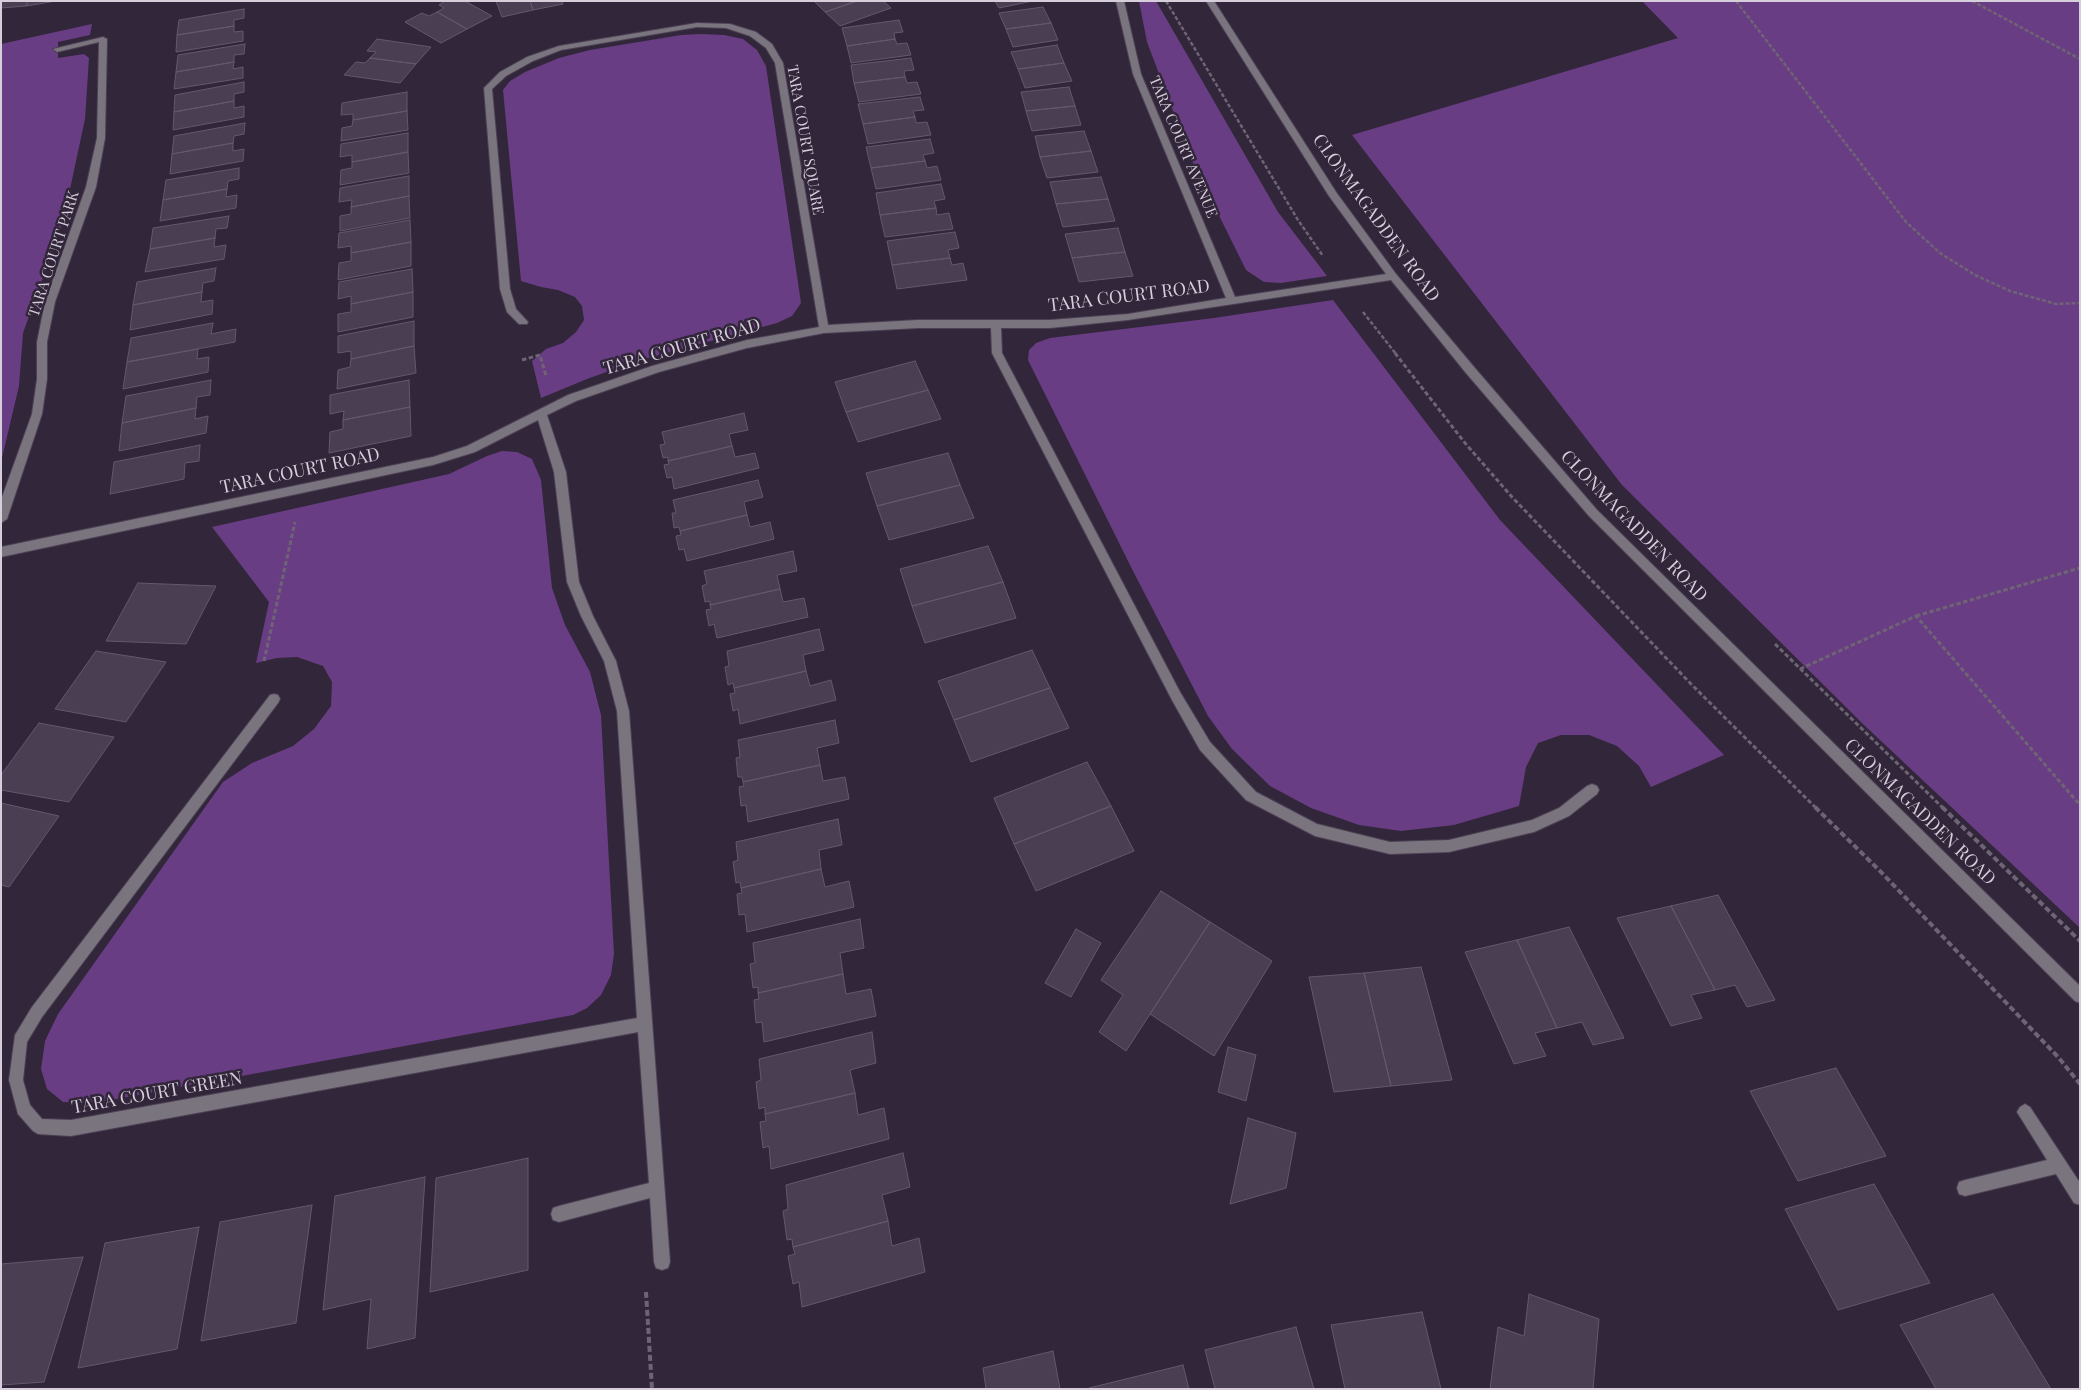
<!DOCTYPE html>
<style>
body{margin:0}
#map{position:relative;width:2081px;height:1390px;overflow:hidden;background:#32263a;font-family:"Playfair Display",serif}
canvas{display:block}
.frame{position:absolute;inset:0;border:2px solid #d6cedb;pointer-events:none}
</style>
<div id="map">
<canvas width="2081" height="1390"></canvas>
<div class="frame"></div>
</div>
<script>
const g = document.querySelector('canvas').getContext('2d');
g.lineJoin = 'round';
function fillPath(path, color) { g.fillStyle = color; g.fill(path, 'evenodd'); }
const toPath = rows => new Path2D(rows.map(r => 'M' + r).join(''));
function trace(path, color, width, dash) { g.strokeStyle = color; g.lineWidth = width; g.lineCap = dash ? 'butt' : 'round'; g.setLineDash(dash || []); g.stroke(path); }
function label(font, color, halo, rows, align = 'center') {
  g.font = font + ' "Playfair Display",serif'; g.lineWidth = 5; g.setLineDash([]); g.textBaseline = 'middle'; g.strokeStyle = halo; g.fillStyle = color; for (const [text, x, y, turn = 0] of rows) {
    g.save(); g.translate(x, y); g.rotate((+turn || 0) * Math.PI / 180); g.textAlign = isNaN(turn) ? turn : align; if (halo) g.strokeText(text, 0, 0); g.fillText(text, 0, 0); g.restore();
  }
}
fillPath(toPath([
 [1139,1,1156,1,1278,212,1327,276,1281,283,1264,282,1246,270,1192,161,1147,42],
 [1642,1,2080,1,2080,928,1864,725,1622,485,1352,135,1678,38],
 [92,24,90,35,58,42,58,58,84,54,89,58,85,119,63,222,23,333,19,386,1,462,1,44],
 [701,34,724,35,743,39,757,50,766,66,801,303,792,316,777,323,637,361,587,379,541,398,532,361,546,349,563,343,576,332,584,320,582,306,575,297,558,290,541,287,521,281,503,90,510,81,525,72,559,58,590,50,681,35],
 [1333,300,1500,520,1724,755,1651,787,1639,766,1617,746,1589,735,1561,735,1538,743,1526,767,1519,806,1454,825,1401,831,1359,825,1311,808,1270,786,1232,749,1208,716,1133,571,1028,360,1029,350,1036,343,1050,338,1214,318],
 [502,451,517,452,532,459,541,480,552,588,565,625,590,672,601,715,614,954,611,975,601,995,587,1008,573,1015,95,1103,63,1102,47,1089,41,1069,45,1041,58,1014,223,782,252,763,293,746,314,729,331,706,332,682,323,666,297,657,277,658,256,663,269,602,212,527,449,474,487,456]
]), '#693d83');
const building = toPath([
 [1,1,28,1,26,6,1,8,1,1],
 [28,1,56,1,26,6,28,1],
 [445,1,465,1,492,16,467,29,437,12,444,8,439,5,445,1],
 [496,1,530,1,533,10,502,17,496,1],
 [530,1,562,1,563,4,533,10,530,1],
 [814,1,857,1,825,12,814,1],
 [857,1,883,1,891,8,840,26,825,12,857,1],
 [995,1,1033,1,999,8,995,1],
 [1043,7,1051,23,1006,29,999,13,1043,7],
 [244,9,244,18,234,20,234,26,177,35,179,20,244,9],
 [437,12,467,29,441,43,405,22,422,13,429,16,437,12],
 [899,20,903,32,894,33,895,39,847,46,842,28,899,20],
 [1051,23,1058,40,1013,47,1006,29,1051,23],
 [234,26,234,32,243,31,243,41,176,52,177,35,234,26],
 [377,39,431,47,416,64,370,58,376,52,367,51,377,39],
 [895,39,897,44,907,43,911,55,851,63,847,46,895,39],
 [245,44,244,54,234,55,234,62,176,72,178,55,245,44],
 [1057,45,1064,63,1018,69,1011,52,1057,45],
 [370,58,416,64,400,83,344,75,356,62,365,63,370,58],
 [911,58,914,70,904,71,905,77,854,83,851,65,911,58],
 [234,62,233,69,243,67,243,78,174,89,176,72,234,62],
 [1064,63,1072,81,1025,88,1018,69,1064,63],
 [905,77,907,83,917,82,921,94,859,102,854,83,905,77],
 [244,82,244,92,234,94,234,101,174,112,175,95,244,82],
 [1069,87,1075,106,1026,111,1021,92,1069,87],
 [407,92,407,111,353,120,353,114,341,115,342,103,407,92],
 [920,97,924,110,913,111,915,117,863,124,858,104,920,97],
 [234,101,234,108,244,106,244,117,173,130,174,112,234,101],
 [1075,106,1081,125,1032,131,1026,111,1075,106],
 [407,111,408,130,341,141,342,128,352,126,353,120,407,111],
 [915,117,916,123,927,122,931,135,868,144,863,124,915,117],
 [245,123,244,134,234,136,233,143,172,154,174,136,245,123],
 [1084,131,1091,151,1040,157,1035,136,1084,131],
 [408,133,408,152,352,162,352,155,340,157,341,144,408,133],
 [930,139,934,153,923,155,925,161,871,168,866,147,930,139],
 [233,143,233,151,244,149,243,161,170,174,172,154,233,143],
 [1091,151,1098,172,1047,178,1040,157,1091,151],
 [408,152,409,173,340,185,341,170,352,168,352,162,408,152],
 [925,161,927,168,937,166,941,180,876,189,871,168,925,161],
 [239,168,239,179,228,181,227,189,163,200,166,180,239,168],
 [409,176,409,196,351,207,352,200,339,202,340,188,409,176],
 [1101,177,1108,199,1056,204,1050,182,1101,177],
 [941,184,945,199,934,201,936,208,880,215,876,193,941,184],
 [227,189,226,197,237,195,236,208,160,221,163,200,227,189],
 [409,196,410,218,340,231,340,216,351,214,351,207,409,196],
 [1108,199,1115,221,1063,227,1056,204,1108,199],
 [936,208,937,215,949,213,953,229,885,237,880,215,936,208],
 [229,216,227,228,216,229,215,238,150,249,153,228,229,216],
 [410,220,411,242,351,253,351,246,338,248,339,233,410,220],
 [1118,228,1125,252,1072,258,1065,234,1118,228],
 [955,232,959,248,948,250,950,258,892,265,887,241,955,232],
 [215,238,214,247,226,245,224,259,145,272,150,249,215,238],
 [411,242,411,266,338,280,339,263,351,261,351,253,411,242],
 [1125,252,1133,276,1079,282,1072,258,1125,252],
 [950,258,952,265,963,263,967,280,897,289,892,265,950,258],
 [216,268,214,281,203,283,202,292,133,305,137,282,216,268],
 [412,269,413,292,351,304,351,296,338,299,339,282,412,269],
 [202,292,201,302,213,300,212,314,130,330,133,305,202,292],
 [413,292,413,317,338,332,338,314,351,312,351,304,413,292],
 [414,321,414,346,351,359,351,351,338,353,338,336,414,321],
 [213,323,211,334,236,329,235,342,127,362,131,338,213,323],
 [414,346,416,373,337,389,338,370,350,367,351,359,414,346],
 [198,349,197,359,209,357,208,372,123,389,127,362,198,349],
 [915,361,928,390,846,412,835,382,915,361],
 [211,380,210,395,197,397,196,408,122,423,126,396,211,380],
 [409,380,410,407,343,420,344,411,330,414,330,395,409,380],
 [928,390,941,419,858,442,846,412,928,390],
 [410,407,411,436,329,453,330,432,343,429,343,420,410,407],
 [196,408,195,419,208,416,206,433,119,451,122,423,196,408],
 [744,413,748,430,729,434,732,446,668,461,668,457,663,458,660,445,665,444,662,432,744,413],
 [200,445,199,461,185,463,184,479,110,494,114,462,200,445],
 [732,446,735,457,755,453,759,468,674,489,672,477,667,478,664,465,669,464,668,461,732,446],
 [948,453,960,485,877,506,866,473,948,453],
 [758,480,763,497,744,502,747,515,680,531,679,527,674,528,672,513,676,513,673,500,758,480],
 [960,485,974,518,889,540,877,506,960,485],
 [747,515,750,527,770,522,774,539,687,561,684,549,679,550,676,536,681,535,680,531,747,515],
 [988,546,1003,582,912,606,900,569,988,546],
 [793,551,797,571,777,575,780,589,710,605,710,601,705,602,702,586,707,584,704,571,793,551],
 [1003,582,1016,618,925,643,912,606,1003,582],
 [138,583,216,586,186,644,106,641,138,583],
 [780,589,783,602,804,598,808,617,717,638,714,624,709,626,706,610,711,609,710,605,780,589],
 [819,629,824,650,803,655,806,671,734,688,733,683,728,685,725,667,729,666,727,651,819,629],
 [1032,650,1050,688,954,720,938,681,1032,650],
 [96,651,166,662,126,722,55,709,96,651],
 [806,671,810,686,831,680,836,700,740,724,738,709,733,711,730,694,735,693,734,688,806,671],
 [1050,688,1069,728,971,762,954,720,1050,688],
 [835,720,839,743,817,748,820,765,743,782,742,777,738,777,736,758,740,757,738,740,835,720],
 [39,723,114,737,69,802,1,790,1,775,39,723],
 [1087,762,1111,806,1014,844,994,798,1087,762],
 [820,765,823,781,845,777,849,799,748,822,746,805,741,806,739,787,744,786,743,782,820,765],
 [1,803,59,816,9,887,1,885,1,803],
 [1111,806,1134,851,1036,891,1014,844,1111,806],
 [838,819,842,845,819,850,821,869,741,888,740,882,736,883,733,862,738,860,736,842,838,819],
 [821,869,825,887,849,881,854,907,747,932,745,914,739,915,737,894,742,893,741,888,821,869],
 [1161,891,1210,922,1126,1051,1099,1032,1123,995,1101,980,1161,891],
 [1718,895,1775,1000,1747,1007,1735,985,1715,990,1671,906,1718,895],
 [1671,906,1715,990,1691,995,1702,1018,1671,1026,1617,918,1671,906],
 [860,919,864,948,840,953,843,974,758,993,758,987,753,988,750,964,755,963,753,943,860,919],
 [1210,922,1272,961,1214,1056,1150,1014,1210,922],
 [1569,927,1624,1038,1593,1045,1582,1022,1557,1028,1517,940,1569,927],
 [1076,929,1101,943,1071,997,1045,983,1076,929],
 [1517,940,1557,1028,1535,1033,1546,1056,1514,1064,1465,952,1517,940],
 [1421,967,1452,1080,1391,1086,1364,973,1421,967],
 [1364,973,1391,1086,1334,1092,1309,977,1364,973],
 [843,974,846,994,871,989,876,1016,764,1042,762,1022,756,1023,754,1000,759,999,758,993,843,974],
 [872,1032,876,1063,850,1070,855,1093,765,1114,765,1107,759,1109,756,1082,761,1080,759,1059,872,1032],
 [1228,1047,1256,1055,1246,1101,1218,1092,1228,1047],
 [1836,1068,1886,1156,1798,1181,1750,1091,1836,1068],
 [855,1093,858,1115,884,1108,889,1139,771,1169,769,1146,763,1148,760,1122,766,1121,765,1114,855,1093],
 [1248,1118,1296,1133,1286,1188,1230,1204,1248,1118],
 [903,1153,910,1187,882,1195,888,1221,793,1247,792,1239,787,1240,783,1211,788,1209,786,1185,903,1153],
 [528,1158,528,1270,430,1292,436,1178,528,1158],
 [425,1177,415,1338,367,1349,371,1299,323,1310,335,1196,425,1177],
 [1874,1184,1930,1283,1838,1310,1785,1209,1874,1184],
 [312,1205,296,1323,201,1341,220,1222,312,1205],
 [888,1221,892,1246,919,1238,925,1272,802,1307,799,1282,793,1284,788,1256,795,1254,793,1247,888,1221],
 [199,1227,177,1349,78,1368,105,1243,199,1227],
 [83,1257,44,1382,1,1385,1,1264,83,1257],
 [1529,1294,1599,1319,1593,1389,1490,1389,1498,1327,1524,1336,1529,1294],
 [1993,1294,2051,1389,1936,1389,1900,1325,1993,1294],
 [1422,1312,1441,1389,1345,1389,1331,1325,1422,1312],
 [1296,1327,1314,1389,1215,1389,1205,1350,1296,1327],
 [1053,1351,1060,1389,986,1389,983,1368,1053,1351],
 [1183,1365,1189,1389,1089,1389,1089,1388,1183,1365]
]);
fillPath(building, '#4a3e53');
trace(building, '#64586e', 1);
const minor = toPath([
 [1116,1,1124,1,1141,74,1235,297,1386,274,1329,196,1206,1,1214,1,1336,192,1396,274,1474,367,1597,510,2080,986,2080,1003,2075,1001,1589,516,1466,373,1391,280,1128,320,1050,328,1001,328,1002,353,1180,692,1210,742,1256,792,1317,824,1390,842,1449,840,1532,820,1559,808,1587,786,1592,784,1597,786,1599,790,1597,794,1569,816,1534,832,1449,852,1390,854,1315,836,1246,800,1200,750,1172,700,992,353,991,328,918,328,824,333,747,348,659,372,576,401,547,415,566,472,579,582,593,616,616,661,629,711,670,1262,668,1268,662,1270,656,1268,654,1262,650,1198,559,1222,553,1220,551,1214,553,1208,559,1206,649,1183,638,1032,71,1136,38,1134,33,1131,18,1114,9,1080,15,1035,32,1007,270,695,274,694,278,695,280,699,278,703,42,1017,27,1042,23,1080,30,1105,42,1119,71,1120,637,1018,617,711,604,661,581,616,567,582,554,472,538,420,475,452,433,465,1,557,1,547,433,457,467,446,568,395,652,366,747,340,819,327,775,63,766,48,750,36,726,28,697,27,561,50,533,61,506,76,492,89,510,289,516,309,528,322,527,324,519,324,507,312,500,289,484,88,500,72,527,57,559,46,697,23,730,24,756,32,772,44,783,63,828,325,918,320,1050,320,1128,314,1226,298,1133,74,1116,1],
 [103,37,107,39,105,138,96,187,55,302,47,342,47,379,42,414,7,519,1,523,1,500,32,414,37,379,37,342,45,302,86,187,97,138,99,42,57,52,53,49,103,37],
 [2025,1104,2030,1107,2080,1183,2080,1205,2074,1203,2056,1174,1965,1196,1959,1194,1957,1188,1959,1182,1965,1180,2047,1160,2017,1112,2020,1107,2025,1104]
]);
trace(minor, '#4c4154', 2);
trace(toPath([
 [1166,1,1298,220,1323,256],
 [1736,1,1906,222,1940,253,1975,275,2010,291,2056,304,2080,303],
 [1972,1,2080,59],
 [1363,312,1396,354]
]), '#6f6475', 2.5, [4, 2]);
trace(toPath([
 [1395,353,1465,443,1512,497,1692,685,1816,808],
 [522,360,540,355,546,376],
 [1916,616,2080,568],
 [1775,644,1943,808],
 [264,661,295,522],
 [1800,669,1916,616,2080,805]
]), '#6f6475', 3, [4.5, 2.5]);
trace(toPath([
 [1815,807,1879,870,2059,1058,2080,1084],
 [1942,807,2080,941],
 [646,1292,652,1389]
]), '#6f6475', 4, [6, 3]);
fillPath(minor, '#7a747f');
label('15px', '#d6cedb', '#32263a', [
 ["TARA COURT SQUARE",805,140,80],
 ["TARA COURT AVENUE",1183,147,67],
 ["TARA COURT PARK",54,254,-72]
]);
label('18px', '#d6cedb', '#32263a', [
 ["CLONMAGADDEN ROAD",1376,218,54],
 ["TARA COURT ROAD",1129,296,-7],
 ["TARA COURT ROAD",682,347,-16],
 ["TARA COURT ROAD",300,471,-12],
 ["CLONMAGADDEN ROAD",1634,526,46],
 ["CLONMAGADDEN ROAD",1920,812,44],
 ["TARA COURT GREEN",157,1093,-10]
]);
</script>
